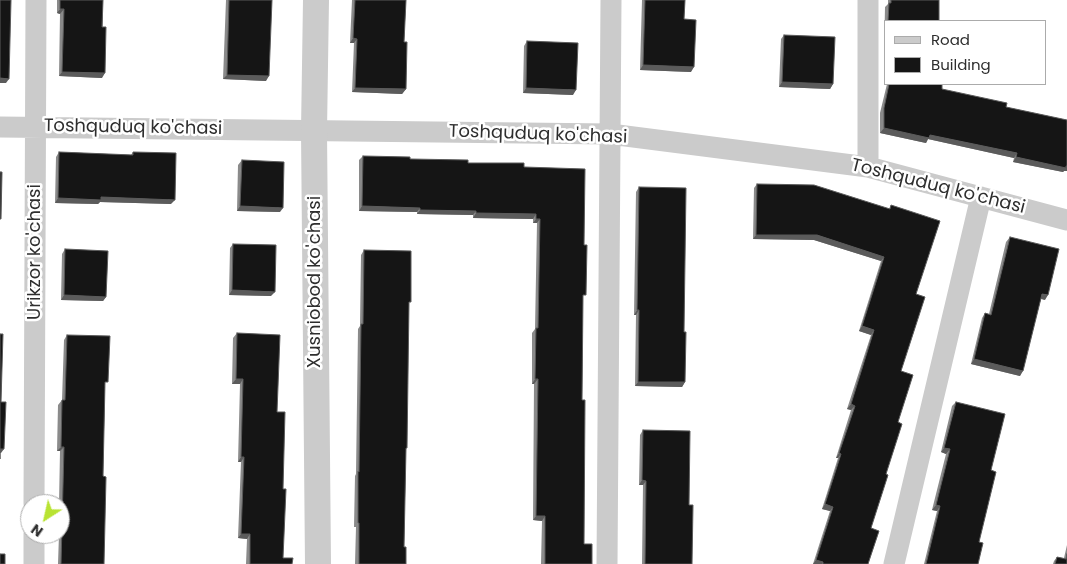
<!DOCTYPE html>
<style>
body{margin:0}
#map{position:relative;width:1067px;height:564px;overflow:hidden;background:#fff;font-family:Poppins,sans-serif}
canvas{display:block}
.legend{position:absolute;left:884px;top:20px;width:162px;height:65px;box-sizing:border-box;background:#fff;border:1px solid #ababab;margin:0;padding:6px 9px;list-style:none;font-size:15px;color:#2e2e2e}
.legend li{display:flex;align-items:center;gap:10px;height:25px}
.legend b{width:25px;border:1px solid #ababab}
.north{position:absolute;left:20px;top:494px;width:50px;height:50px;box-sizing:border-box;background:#fff;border:1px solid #ababab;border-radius:50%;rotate:215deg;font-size:14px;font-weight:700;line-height:20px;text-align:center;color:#2e2e2e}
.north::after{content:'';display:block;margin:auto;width:18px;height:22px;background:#b8e332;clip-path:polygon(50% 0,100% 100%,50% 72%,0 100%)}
</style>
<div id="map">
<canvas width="1067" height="564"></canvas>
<ul class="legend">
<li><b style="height:6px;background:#cbcbcb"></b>Road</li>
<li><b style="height:14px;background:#151515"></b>Building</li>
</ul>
<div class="north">N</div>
</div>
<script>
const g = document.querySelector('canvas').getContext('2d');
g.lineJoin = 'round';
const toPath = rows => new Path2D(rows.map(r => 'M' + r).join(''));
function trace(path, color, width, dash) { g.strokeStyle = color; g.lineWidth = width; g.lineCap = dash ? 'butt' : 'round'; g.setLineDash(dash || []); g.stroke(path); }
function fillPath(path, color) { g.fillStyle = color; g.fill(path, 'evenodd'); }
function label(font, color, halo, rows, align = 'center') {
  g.font = font + ' Poppins,sans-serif'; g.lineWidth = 5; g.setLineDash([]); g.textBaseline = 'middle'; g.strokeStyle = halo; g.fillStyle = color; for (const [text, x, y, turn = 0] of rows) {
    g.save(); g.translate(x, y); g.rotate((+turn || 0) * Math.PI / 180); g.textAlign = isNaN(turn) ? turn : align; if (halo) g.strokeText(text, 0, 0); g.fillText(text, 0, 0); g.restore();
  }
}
trace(toPath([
 [0,127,610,134,868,167,1067,220],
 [868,167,868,0],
 [34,504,36,0],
 [34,564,34,534],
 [607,564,611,0],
 [894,564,981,197]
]), '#cbcbcb', 21);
trace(toPath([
 [316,0,314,131,318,564]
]), '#cbcbcb', 26);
fillPath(toPath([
 [57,0,103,0,102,78,59,76,60,14,57,13],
 [226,0,272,0,266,81,223,79],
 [352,0,406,0,404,42,406,89,402,94,352,92,354,43,350,43],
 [642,0,685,0,684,19,691,72,640,70],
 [888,0,939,0,939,21,886,21,886,55,884,55,885,7,888,4],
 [784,35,833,84,830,89,779,87,781,39],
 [527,41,573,95,523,93,524,46],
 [887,84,942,84,942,89,1006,107,1067,120,1067,171,1064,171,1063,172,1013,162,1014,158,928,139,926,143,880,133,880,113],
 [59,152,131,155,133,152,171,204,100,202,98,204,55,203,56,157],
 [363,156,524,167,583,299,582,400,584,544,592,564,541,564,542,521,533,520,534,384,532,384,532,333,535,329,537,223,533,223,533,219,473,218,473,215,417,214,417,212,359,211,359,160],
 [242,160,280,212,237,211,238,165],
 [757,184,889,209,891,205,916,294,901,371,898,422,886,474,871,528,868,564,813,564,830,511,822,509,838,458,836,458,851,410,847,409,871,335,859,331,881,261,814,240,753,239,754,188],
 [639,187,684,332,685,382,682,387,635,386,636,315,634,315,636,192],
 [1010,237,1045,300,1041,299,1020,376,971,364,982,318,985,313,989,314,1006,242],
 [233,244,271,296,229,295,230,248],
 [65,249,106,297,103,301,61,300,62,254],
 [364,250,409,304,406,450,404,547,406,564,355,564,356,527,354,527,355,476,356,474,358,329,360,326,361,255],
 [237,333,277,412,283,489,283,558,292,564,246,564,247,539,238,538,241,462,238,462,240,384,232,384,233,338],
 [67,335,105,387,103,476,104,564,58,564,59,534,60,534,60,504,59,504,60,451,57,451,58,405,62,400,64,340],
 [956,402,991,470,979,542,978,564,924,564,937,511,932,510,946,454,941,452,952,406],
 [643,430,689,505,692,564,642,564,643,485,639,485,640,435],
 [1067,545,1067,564,1053,564,1054,561,1057,557,1064,558]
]), '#8a8a8a');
fillPath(toPath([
 [60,9,64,9,60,14,57,13],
 [353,38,357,39,354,43,350,43],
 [643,65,694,67,691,72,640,70],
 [62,72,105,73,102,78,59,76],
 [227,75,269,76,266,81,223,79],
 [0,78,9,79,6,83,0,83],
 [782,82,833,84,830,89,779,87],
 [355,88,406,89,402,94,352,92],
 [526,88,576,90,573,95,523,93],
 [884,128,930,135,1017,153,1014,158,928,139,926,143,880,133],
 [1016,157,1067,166,1067,171,1064,171,1063,172,1013,162],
 [101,197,175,200,171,204,100,202,98,204,55,203,58,198],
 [240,206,283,208,280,212,237,211],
 [362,206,420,208,417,212,359,211],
 [420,210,476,211,473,215,417,214],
 [476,213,536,214,533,219,473,218],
 [536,219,540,219,537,223,533,223],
 [756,235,817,235,884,257,881,261,814,240,753,239],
 [232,290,275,292,271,296,229,295],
 [1042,294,1048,295,1045,300,1039,298],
 [64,295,106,297,103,301,61,300],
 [637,310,639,310,636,315,634,315],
 [862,326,874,330,871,335,859,331],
 [974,359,1023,371,1020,376,971,364],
 [236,379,243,379,240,384,232,384],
 [535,379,538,379,534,384,532,384],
 [638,382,685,382,682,387,635,386],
 [851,404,855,406,851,410,847,409],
 [61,447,64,447,60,451,57,451],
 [944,448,950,449,946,454,941,452],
 [0,449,4,449,1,453,0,453],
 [839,453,841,454,838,458,836,458],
 [241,457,244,457,241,462,238,462],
 [642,480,646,481,643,485,639,485],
 [825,504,833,507,830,511,822,509],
 [936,505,940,506,937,511,932,510],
 [536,516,545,516,542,521,533,520],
 [241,534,250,534,247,539,238,538],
 [816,560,823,562,822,564,813,564]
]), '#5b5b5b');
const building = toPath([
 [0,0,11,0,9,79,0,78,0,0],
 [60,0,103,0,102,27,106,27,105,73,62,72,64,9,60,9,60,0],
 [229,0,272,0,269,76,227,75,229,0],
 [355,0,406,0,404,42,407,42,406,89,355,88,357,39,353,38,355,0],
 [645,0,685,0,684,19,696,20,694,67,643,65,645,0],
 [891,0,939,0,939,21,888,21,889,3,891,3,891,0],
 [784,35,835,37,833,84,782,82,784,35],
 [527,41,578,43,576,90,526,88,527,41],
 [889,84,942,84,942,89,1007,103,1006,107,1067,120,1067,166,1066,166,1066,168,1016,157,1017,153,930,135,929,138,884,128,884,108,889,84],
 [59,152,133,155,133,152,176,153,175,200,101,197,101,200,58,198,59,152],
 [363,156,410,157,410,159,468,160,468,163,524,163,524,167,585,169,584,245,587,245,586,295,583,295,582,400,585,400,584,544,592,544,592,564,545,564,545,516,536,516,538,379,535,379,536,328,538,328,540,219,536,219,536,214,476,213,476,211,420,210,420,208,362,206,363,156],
 [242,160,284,162,283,208,240,206,242,160],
 [0,172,2,172,1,219,0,219,0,172],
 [757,184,814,185,890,209,891,205,940,221,916,294,925,297,901,371,913,375,898,422,902,424,886,474,888,475,871,528,879,531,868,564,823,564,823,562,816,560,833,507,825,504,841,454,839,453,855,406,851,404,874,330,862,326,884,257,817,235,756,235,757,184],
 [639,187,686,188,684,332,686,332,685,382,638,382,639,310,637,310,639,187],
 [1010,237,1059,249,1048,295,1042,294,1023,371,974,359,985,313,991,315,1010,237],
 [233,244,276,245,275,292,232,290,233,244],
 [65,249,108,251,106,297,64,295,65,249],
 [364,250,411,251,411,302,409,302,407,448,406,448,404,547,406,547,406,564,359,564,359,523,358,523,358,471,359,472,361,324,363,324,364,250],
 [237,333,280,335,277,412,285,412,283,489,286,489,283,558,293,558,292,564,250,564,250,534,241,534,244,457,241,457,243,379,236,379,237,333],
 [0,334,3,334,1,402,6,402,4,449,0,449,0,459,0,334],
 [67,335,110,336,108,382,105,382,103,476,106,477,104,564,61,564,64,447,61,447,62,400,65,400,67,335],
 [956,402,1005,414,991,470,996,472,979,542,983,543,978,564,926,564,940,506,936,505,950,449,944,448,956,402],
 [643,430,690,431,689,505,693,505,692,564,645,564,646,481,642,480,643,430],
 [0,554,5,554,5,564,0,564,0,554],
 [1067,554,1067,564,1055,564,1057,557,1066,559,1067,554]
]);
fillPath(building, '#151515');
trace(building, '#5b5b5b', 1);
label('18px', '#2e2e2e', '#fff', [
 ["Toshquduq ko'chasi",133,128,1],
 ["Toshquduq ko'chasi",538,135,2],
 ["Toshquduq ko'chasi",938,187,14],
 ["Urikzor ko'chasi",35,252,-90],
 ["Xusniobod ko'chasi",315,282,-90]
]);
</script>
